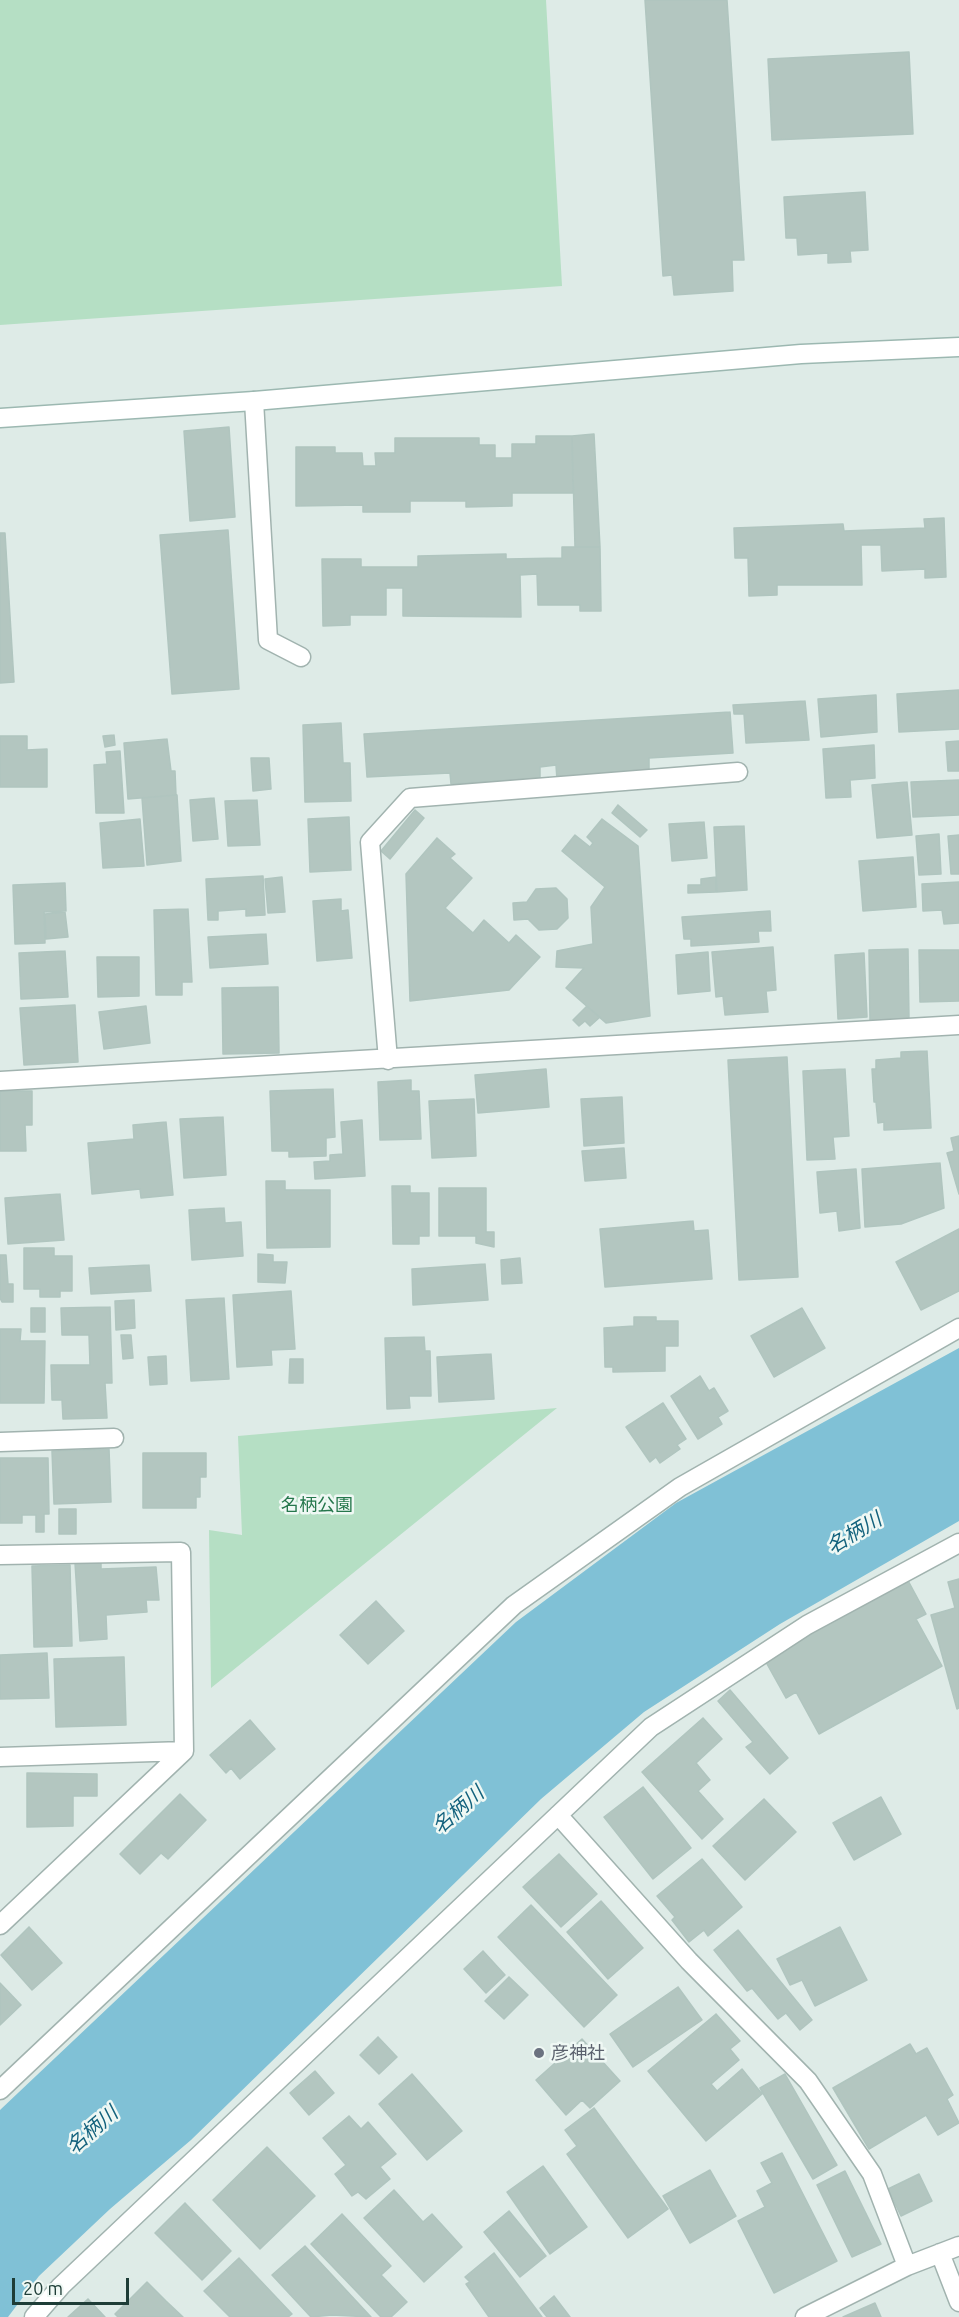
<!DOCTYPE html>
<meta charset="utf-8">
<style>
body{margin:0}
#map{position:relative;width:959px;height:2317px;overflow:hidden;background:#deebe7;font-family:Ubuntu,sans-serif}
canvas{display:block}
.scale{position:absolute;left:12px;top:2278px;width:117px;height:27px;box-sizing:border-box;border:3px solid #1e3d37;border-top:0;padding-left:8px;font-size:18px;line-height:21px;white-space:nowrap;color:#1e3d37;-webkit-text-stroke:4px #eff8f4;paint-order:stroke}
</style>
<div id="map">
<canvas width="959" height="2317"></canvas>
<div class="scale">20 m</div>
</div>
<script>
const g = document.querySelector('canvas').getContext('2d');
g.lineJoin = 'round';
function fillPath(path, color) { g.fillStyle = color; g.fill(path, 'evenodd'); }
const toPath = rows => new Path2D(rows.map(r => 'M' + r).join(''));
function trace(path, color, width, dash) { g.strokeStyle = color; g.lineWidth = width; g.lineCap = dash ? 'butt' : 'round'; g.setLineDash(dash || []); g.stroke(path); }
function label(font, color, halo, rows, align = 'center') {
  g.font = font + ' Ubuntu,"Noto Sans JP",sans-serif'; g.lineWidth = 5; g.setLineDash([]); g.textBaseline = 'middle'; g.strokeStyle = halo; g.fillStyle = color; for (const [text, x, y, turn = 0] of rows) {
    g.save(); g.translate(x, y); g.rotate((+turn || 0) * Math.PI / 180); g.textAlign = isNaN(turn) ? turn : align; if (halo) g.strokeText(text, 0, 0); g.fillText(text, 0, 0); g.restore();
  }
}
fillPath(toPath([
 [0,0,546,0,562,286,0,325],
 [557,1408,211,1688,209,1530,242,1535,238,1436]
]), '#b5dfc4');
fillPath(toPath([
 [959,1348,959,1521,780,1624,644,1712,541,1799,191,2140,110,2209,39,2276,8,2317,0,2317,0,2110,516,1622,676,1503]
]), '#80c1d6');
const building = toPath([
 [645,0,727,0,744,260,732,260,733,291,674,295,672,275,663,276,645,0],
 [909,52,913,134,772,140,768,59,909,52],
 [865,192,868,250,850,251,851,262,828,263,828,253,798,255,797,238,786,238,784,197,865,192],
 [229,427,235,517,190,521,184,431,229,427],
 [594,434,600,547,575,547,572,436,594,434],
 [536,436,572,436,573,493,512,493,512,506,466,507,466,501,410,501,410,512,363,512,363,505,296,506,296,447,335,447,335,453,362,453,363,466,376,466,375,453,395,453,395,438,479,438,479,445,495,445,495,458,512,458,512,444,536,444,536,436],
 [944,518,946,577,925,578,925,569,882,571,881,545,861,545,862,585,777,585,777,595,749,596,748,558,735,558,734,528,843,524,844,531,925,528,924,519,944,518],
 [228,530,239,689,172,694,160,535,228,530],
 [0,533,5,533,14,682,0,683,0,533],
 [562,547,600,547,601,611,580,611,580,605,538,605,537,574,520,575,521,617,403,616,403,588,386,588,386,615,350,615,350,625,323,626,322,559,361,559,361,567,418,567,418,556,506,554,506,559,562,558,562,547],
 [959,690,959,729,899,732,897,694,959,690],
 [876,695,877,732,821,737,818,699,876,695],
 [805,701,809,740,746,743,744,714,734,714,733,705,805,701],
 [730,712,733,753,649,758,649,775,557,780,556,765,540,767,540,778,451,784,450,773,367,777,364,734,730,712],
 [341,723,343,763,350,763,351,801,305,802,303,725,341,723],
 [114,735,115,745,105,747,103,736,114,735],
 [0,736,27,736,27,750,47,749,47,787,0,787,0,736],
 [167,739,171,771,175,771,176,795,128,799,124,743,167,739],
 [959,741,959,771,948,771,946,742,959,741],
 [874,745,875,778,850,780,851,797,826,798,823,749,874,745],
 [120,751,124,813,96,813,94,765,107,764,106,752,120,751],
 [251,758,269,758,271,789,253,791,251,758],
 [959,780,959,815,913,817,911,782,959,780],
 [907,782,912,835,877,838,872,785,907,782],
 [177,795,181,861,147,865,142,798,177,795],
 [214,798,218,839,193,841,190,800,214,798],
 [257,800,260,845,228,846,225,801,257,800],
 [618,805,647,830,640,837,612,813,618,805],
 [415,810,424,818,390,859,381,851,415,810],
 [349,817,351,870,310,872,308,819,349,817],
 [140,819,144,866,103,868,100,823,140,819],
 [602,819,638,846,650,1016,606,1023,566,988,584,968,556,967,557,951,593,944,591,907,605,887,562,851,575,835,590,847,593,843,587,837,602,819],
 [704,822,707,858,672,861,669,824,704,822],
 [744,826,747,890,717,892,714,827,744,826],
 [939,834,941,874,919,875,916,836,939,834],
 [959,835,959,874,951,874,948,836,959,835],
 [437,838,455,854,450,858,472,878,445,908,473,933,484,920,509,943,516,935,540,957,509,990,410,1001,406,874,437,838],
 [913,857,916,907,863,911,859,861,913,857],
 [263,876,265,915,246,916,246,909,218,911,218,920,208,920,206,879,263,876],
 [282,877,285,912,268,913,265,879,282,877],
 [716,877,716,892,688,893,688,885,701,885,701,879,716,877],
 [959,882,959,923,944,924,942,910,923,911,922,884,959,882],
 [65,883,66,911,44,912,45,943,15,944,13,885,65,883],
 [556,888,567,899,568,918,557,929,539,930,528,919,514,920,513,903,527,902,536,889,556,888],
 [341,899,341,911,348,910,352,958,317,961,313,901,341,899],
 [188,909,192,982,182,982,182,995,156,995,154,910,188,909],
 [770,911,771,931,758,931,759,942,691,946,691,939,684,939,682,917,770,911],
 [65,912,68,937,46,939,45,914,65,912],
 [266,934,268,964,210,968,208,937,266,934],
 [773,947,776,990,766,991,768,1012,725,1015,723,996,716,997,712,952,773,947],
 [908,949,909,1020,870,1021,869,950,908,949],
 [919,950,959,950,959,1001,920,1002,919,950],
 [65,951,68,997,21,999,19,953,65,951],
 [708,952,710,991,678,994,676,955,708,952],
 [864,953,867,1017,838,1019,835,955,864,953],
 [97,957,139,957,139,996,98,997,97,957],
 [278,987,279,1053,223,1054,222,988,278,987],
 [75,1005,78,1062,24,1065,20,1008,75,1005],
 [146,1006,150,1043,104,1049,99,1012,146,1006],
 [587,1006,600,1017,590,1026,585,1021,579,1026,573,1020,587,1006],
 [927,1051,931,1128,884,1130,884,1122,878,1123,876,1102,874,1102,872,1069,876,1069,876,1060,901,1058,901,1052,927,1051],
 [787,1057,798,1277,739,1280,728,1060,787,1057],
 [546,1069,549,1107,478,1113,475,1075,546,1069],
 [845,1069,849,1136,833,1137,835,1159,807,1160,803,1071,845,1069],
 [411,1080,411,1091,419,1091,421,1139,380,1140,378,1082,411,1080],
 [333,1089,335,1137,326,1138,326,1156,289,1157,289,1151,272,1151,270,1091,333,1089],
 [0,1091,32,1091,32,1125,25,1125,26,1151,0,1151,0,1091],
 [622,1097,624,1143,584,1146,581,1099,622,1097],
 [474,1099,476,1156,432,1158,429,1101,474,1099],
 [223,1117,226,1175,184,1178,180,1119,223,1117],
 [362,1120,365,1176,315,1179,314,1162,330,1161,330,1155,343,1154,341,1122,362,1120],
 [166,1122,173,1195,141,1198,140,1189,92,1194,88,1143,134,1139,133,1125,166,1122],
 [959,1136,959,1194,947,1153,954,1151,951,1138,959,1136],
 [624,1148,626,1178,585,1181,582,1151,624,1148],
 [940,1163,944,1208,901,1224,865,1227,862,1169,940,1163],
 [856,1169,860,1228,839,1231,837,1211,820,1213,817,1172,856,1169],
 [266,1181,285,1181,285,1190,330,1190,330,1247,267,1248,266,1181],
 [392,1186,410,1186,410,1193,429,1193,429,1236,419,1236,419,1244,393,1244,392,1186],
 [439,1188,486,1188,486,1232,494,1232,494,1247,476,1243,476,1236,439,1236,439,1188],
 [60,1194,64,1240,8,1244,5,1198,60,1194],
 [224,1208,225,1223,241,1222,243,1256,192,1260,189,1210,224,1208],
 [693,1221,694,1231,708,1230,712,1279,605,1287,600,1229,693,1221],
 [959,1229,959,1291,921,1310,896,1262,959,1229],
 [24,1248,54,1248,54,1256,72,1256,72,1291,60,1291,60,1297,40,1297,40,1289,24,1289,24,1248],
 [258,1254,273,1255,273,1262,287,1262,285,1283,258,1282,258,1254],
 [0,1255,6,1255,8,1284,13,1284,13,1302,2,1302,0,1298,0,1255],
 [520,1258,522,1283,502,1284,501,1260,520,1258],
 [485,1264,488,1300,413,1305,412,1269,485,1264],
 [149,1265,151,1291,91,1294,89,1268,149,1265],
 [291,1291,295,1349,271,1350,272,1365,237,1367,233,1295,291,1291],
 [224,1298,229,1379,191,1381,186,1300,224,1298],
 [134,1300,135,1328,116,1330,115,1301,134,1300],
 [110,1307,112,1383,105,1383,107,1418,63,1419,62,1400,52,1400,51,1365,90,1365,89,1335,62,1335,61,1308,110,1307],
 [31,1308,45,1308,45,1332,31,1332,31,1308],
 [802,1308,825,1348,774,1377,751,1336,802,1308],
 [634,1317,656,1317,656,1321,678,1321,678,1346,665,1346,665,1371,613,1372,613,1367,605,1367,604,1328,634,1326,634,1317],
 [0,1329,21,1329,20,1341,45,1341,44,1403,0,1403,0,1329],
 [121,1335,131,1335,133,1358,123,1359,121,1335],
 [424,1337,425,1351,430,1351,431,1396,409,1396,410,1408,387,1409,385,1338,424,1337],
 [491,1354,494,1399,439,1402,437,1357,491,1354],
 [166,1356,167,1384,150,1385,148,1357,166,1356],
 [290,1359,303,1359,303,1383,289,1383,290,1359],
 [700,1376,709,1391,714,1388,728,1411,718,1417,722,1424,698,1439,671,1396,700,1376],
 [663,1403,686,1439,677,1445,680,1449,660,1463,656,1457,650,1462,626,1427,663,1403],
 [109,1449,111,1502,54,1504,52,1451,109,1449],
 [143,1453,206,1453,206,1477,200,1477,200,1497,196,1497,196,1508,143,1508,143,1453],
 [0,1458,48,1458,49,1514,44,1514,44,1532,36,1532,36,1515,22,1515,22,1523,0,1523,0,1458],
 [59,1509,76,1509,76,1534,59,1534,59,1509],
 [101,1561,101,1569,156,1567,159,1600,146,1600,147,1612,106,1615,107,1639,80,1641,75,1563,101,1561],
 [70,1565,72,1646,34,1647,32,1566,70,1565],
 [905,1575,926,1614,916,1619,942,1666,819,1734,796,1692,786,1698,762,1655,905,1575],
 [959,1579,959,1708,957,1709,931,1615,955,1608,948,1582,959,1579],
 [376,1601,404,1631,368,1664,340,1635,376,1601],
 [47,1653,49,1698,0,1699,0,1655,47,1653],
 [124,1657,126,1725,56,1727,54,1659,124,1657],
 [730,1690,788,1758,770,1774,746,1747,753,1742,718,1701,730,1690],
 [703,1718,722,1739,696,1763,710,1780,698,1791,723,1819,702,1839,642,1772,703,1718],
 [250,1720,275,1749,240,1779,231,1768,226,1773,210,1755,250,1720],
 [27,1773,97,1774,97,1796,73,1796,73,1826,27,1827,27,1773],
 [643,1787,691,1848,653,1879,604,1817,643,1787],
 [180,1794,206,1820,168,1859,161,1853,140,1874,120,1854,180,1794],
 [881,1797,901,1834,854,1860,833,1823,881,1797],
 [764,1799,796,1832,745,1880,713,1846,764,1799],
 [559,1854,597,1894,561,1927,523,1887,559,1854],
 [702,1859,742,1907,708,1936,704,1930,689,1942,672,1920,675,1917,657,1896,702,1859],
 [601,1901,643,1948,608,1979,567,1932,601,1901],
 [531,1905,617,1995,584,2027,498,1937,531,1905],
 [29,1927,62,1963,32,1990,1,1955,29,1927],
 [840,1927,867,1980,815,2006,802,1980,790,1985,777,1959,840,1927],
 [738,1930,812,2020,800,2030,786,2013,778,2019,752,1988,747,1991,714,1950,738,1930],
 [483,1951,505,1975,486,1993,464,1969,483,1951],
 [509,1977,528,1995,504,2019,485,2001,509,1977],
 [0,1983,21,2005,0,2025,0,1983],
 [678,1987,702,2020,633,2067,610,2034,678,1987],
 [716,2014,740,2041,730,2049,739,2060,711,2084,717,2091,742,2069,762,2094,706,2141,648,2071,716,2014],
 [378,2037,397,2057,379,2074,360,2055,378,2037],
 [582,2039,620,2081,590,2108,582,2100,566,2115,536,2080,582,2039],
 [910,2044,916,2054,927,2048,953,2095,947,2099,959,2123,938,2135,926,2115,869,2149,833,2088,910,2044],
 [315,2071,334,2093,309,2115,290,2093,315,2071],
 [412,2074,462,2131,427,2160,379,2104,412,2074],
 [785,2074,837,2165,813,2179,760,2088,785,2074],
 [594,2108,668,2209,628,2238,567,2154,577,2146,565,2130,594,2108],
 [349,2116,361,2129,368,2122,396,2154,380,2167,390,2179,366,2199,358,2192,352,2196,335,2174,346,2165,323,2138,349,2116],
 [267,2147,315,2196,260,2249,213,2200,267,2147],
 [782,2153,837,2261,774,2293,738,2221,765,2207,757,2191,772,2183,761,2163,782,2153],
 [543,2166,587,2227,550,2254,507,2192,543,2166],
 [710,2170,736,2216,690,2243,663,2196,710,2170],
 [845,2171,881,2244,852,2257,817,2185,845,2171],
 [919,2174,932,2201,901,2216,888,2189,919,2174],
 [394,2190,423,2222,432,2214,462,2247,424,2282,364,2218,394,2190],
 [185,2203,231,2251,202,2280,155,2233,185,2203],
 [509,2211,546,2256,520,2277,484,2232,509,2211],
 [342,2214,391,2266,381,2275,407,2302,391,2317,381,2317,311,2244,342,2214],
 [305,2246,371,2317,332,2315,311,2317,272,2275,305,2246],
 [494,2253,542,2317,489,2317,466,2284,470,2282,465,2277,494,2253],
 [239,2258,292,2314,288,2317,230,2317,204,2291,239,2258],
 [147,2282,166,2301,183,2317,118,2317,115,2314,147,2282],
 [554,2296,570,2317,547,2317,540,2308,554,2296],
 [88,2299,105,2317,68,2317,88,2299],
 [875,2303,881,2317,843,2317,875,2303]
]);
fillPath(building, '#b3c6c0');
trace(building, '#b0c5bf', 1.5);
const street = toPath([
 [254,401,268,640,301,657],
 [388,1060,370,842,410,798,738,772],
 [0,1081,959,1025],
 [0,1442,114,1438],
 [0,1555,181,1552,184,1751,0,1757],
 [558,1815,689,1961,808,2081,872,2174,907,2266],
 [0,1925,184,1751],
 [0,2090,514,1605,680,1487,959,1328],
 [940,2253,959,2302],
 [34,2317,61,2286,651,1727,807,1625,959,1543],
 [805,2317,907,2266,959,2246]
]);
const secondary = toPath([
 [0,418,254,401,801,354,959,347]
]);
trace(street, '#a1b3af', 21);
trace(secondary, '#9cb8b1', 21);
trace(street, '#fff', 18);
trace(secondary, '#fff', 18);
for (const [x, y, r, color] of [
 [539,2053,6,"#6b7280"]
]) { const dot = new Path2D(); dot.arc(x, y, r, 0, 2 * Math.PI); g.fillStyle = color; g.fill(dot); trace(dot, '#eff8f4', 2); }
label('18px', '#25774c', '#eff8f4', [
 ["名柄公園",317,1505]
]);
label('18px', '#5b616d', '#eff8f4', [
 ["彦神社",551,2053]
], 'left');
label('italic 20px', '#13627d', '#eff8f4', [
 ["名柄川",854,1533,-31],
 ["名柄川",458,1810,-41],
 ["名柄川",92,2130,-41]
]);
</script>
